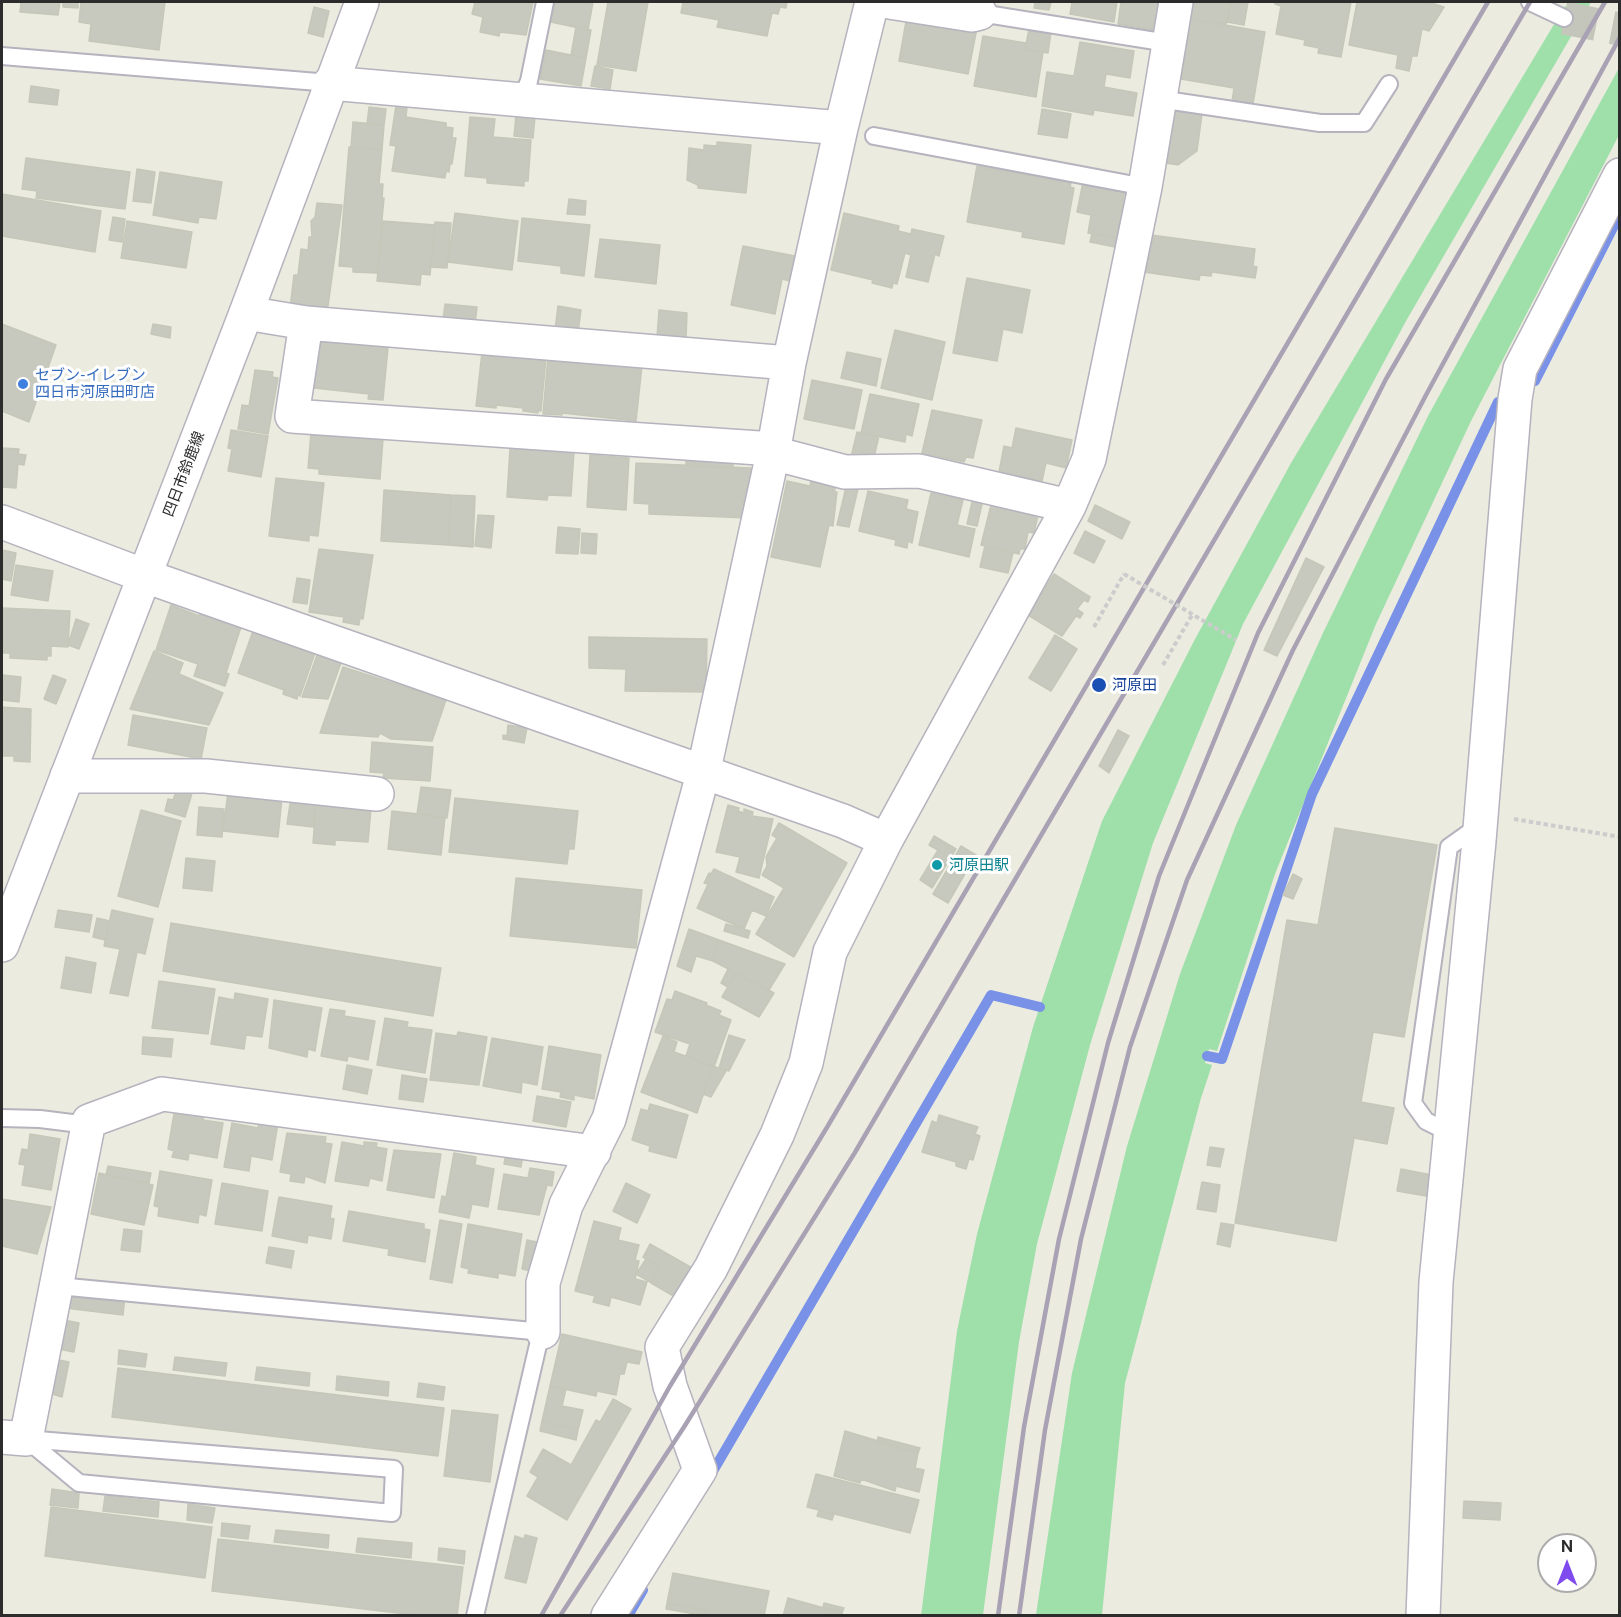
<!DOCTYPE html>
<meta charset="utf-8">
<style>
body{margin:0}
#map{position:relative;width:1621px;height:1617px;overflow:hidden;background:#ebecdf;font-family:"Public Sans",sans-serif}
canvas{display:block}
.frame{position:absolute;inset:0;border:3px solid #2c2c2c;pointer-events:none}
.north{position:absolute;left:1537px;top:1533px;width:60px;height:60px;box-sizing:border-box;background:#fff;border:2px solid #ababab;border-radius:50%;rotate:0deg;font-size:16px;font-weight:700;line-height:24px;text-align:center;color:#2c2c2c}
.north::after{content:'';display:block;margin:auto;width:21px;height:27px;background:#7f4aee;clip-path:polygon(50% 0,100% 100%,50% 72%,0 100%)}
</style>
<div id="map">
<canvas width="1621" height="1617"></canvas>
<div class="frame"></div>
<div class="north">N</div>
</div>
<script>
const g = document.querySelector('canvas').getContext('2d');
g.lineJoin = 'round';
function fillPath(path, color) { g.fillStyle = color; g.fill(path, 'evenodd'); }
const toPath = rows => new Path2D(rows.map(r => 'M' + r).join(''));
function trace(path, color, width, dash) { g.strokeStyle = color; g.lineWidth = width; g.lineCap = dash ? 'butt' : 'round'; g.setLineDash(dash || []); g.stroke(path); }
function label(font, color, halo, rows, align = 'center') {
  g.font = font + ' "Public Sans","Noto Sans JP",sans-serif'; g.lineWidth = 6; g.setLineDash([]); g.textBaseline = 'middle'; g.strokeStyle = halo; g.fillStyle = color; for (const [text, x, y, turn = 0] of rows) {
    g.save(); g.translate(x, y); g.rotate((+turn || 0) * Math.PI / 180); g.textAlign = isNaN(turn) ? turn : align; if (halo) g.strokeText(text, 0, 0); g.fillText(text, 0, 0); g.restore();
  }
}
fillPath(toPath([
 [1573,2,1591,2,1406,321,1243,624,1153,843,1090,1045,1037,1244,1019,1342,983,1615,921,1616,957,1331,977,1234,1033,1027,1102,821,1194,641,1291,463,1565,6,1569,8],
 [1619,68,1619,135,1471,421,1376,624,1275,874,1217,1051,1209,1049,1205,1063,1212,1065,1201,1098,1125,1383,1102,1615,1036,1615,1072,1373,1127,1146,1180,974,1236,825,1323,633,1428,416]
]), '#9fdfaa');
trace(toPath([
 [1535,381,1620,214],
 [1207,1056,1222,1059,1312,794,1498,402],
 [709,1478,991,995,1040,1007],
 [628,1616,643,1590]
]), '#7992e7', 10);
const building = toPath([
 [21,2,60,2,58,15,20,12,21,2],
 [63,2,78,2,78,8,63,7,63,2],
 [81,2,165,2,159,50,89,41,91,24,79,22,81,2],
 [475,2,533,2,526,35,500,32,499,36,480,32,483,17,472,14,475,2],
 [555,2,593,2,588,30,551,22,555,2],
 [608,2,648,2,636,71,597,65,608,2],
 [683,2,787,2,786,8,780,7,778,14,772,13,767,36,717,27,719,20,681,13,683,2],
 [1035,2,1051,2,1049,10,1034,8,1035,2],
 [1072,2,1117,2,1114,22,1070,14,1072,2],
 [1121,2,1165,2,1160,31,1118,24,1121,2],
 [1193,2,1231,2,1226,25,1190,19,1193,2],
 [1231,2,1248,2,1244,25,1227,22,1231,2],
 [1275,2,1351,2,1341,57,1318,53,1319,48,1304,45,1305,40,1276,34,1281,6,1275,4,1275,2],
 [1357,2,1428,2,1444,7,1429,31,1422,29,1417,56,1412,56,1409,71,1396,68,1398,55,1349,45,1357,2],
 [314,7,329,11,323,37,308,33,314,7],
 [907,16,977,28,968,74,899,61,907,16],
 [1191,19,1265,32,1253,104,1232,101,1234,88,1181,79,1191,19],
 [576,27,591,30,586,58,571,55,576,27],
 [1029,29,1051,32,1048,53,1025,50,1029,29],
 [983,36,1026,43,1025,50,1043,52,1036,97,974,86,983,36],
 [1080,42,1134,51,1130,78,1106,74,1104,87,1137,93,1133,116,1094,110,1093,115,1042,106,1047,72,1074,76,1080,42],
 [546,50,586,58,581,86,540,79,546,50],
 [595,66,613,70,610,89,591,86,595,66],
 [31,86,59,90,57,105,29,102,31,86],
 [396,105,407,107,406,117,446,123,446,127,453,128,452,138,456,138,452,164,450,164,449,172,446,171,445,178,392,171,396,146,390,145,396,105],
 [369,107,386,109,384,125,367,124,369,107],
 [1042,109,1071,114,1067,138,1038,134,1042,109],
 [1168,109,1202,114,1197,151,1178,165,1160,162,1168,109],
 [516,115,535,117,533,138,514,136,516,115],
 [470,117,495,119,493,137,531,140,528,181,524,181,524,186,487,183,487,178,465,176,470,117],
 [353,122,384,125,382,150,351,147,353,122],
 [717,142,751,145,746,193,698,188,698,185,687,180,689,148,704,150,704,145,717,146,717,142],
 [349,147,382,150,379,184,383,184,382,198,384,198,377,273,353,272,353,267,339,266,349,147],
 [26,158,130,172,125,209,36,198,37,191,22,189,26,158],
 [977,166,1071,183,1070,187,1074,188,1064,244,1022,237,1023,232,967,222,977,166],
 [137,169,155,172,151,203,133,201,137,169],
 [160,172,222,182,216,219,199,217,198,223,153,215,160,172],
 [1083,182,1125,190,1117,238,1088,233,1091,215,1077,212,1083,182],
 [2,194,101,211,95,252,2,236,2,194],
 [569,199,586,201,585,215,567,214,569,199],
 [317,203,342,205,327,313,290,308,294,275,298,275,301,249,308,250,309,237,312,237,311,221,315,217,317,203],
 [455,213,518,221,512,270,448,262,455,213],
 [844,213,899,226,898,231,911,234,912,229,944,236,939,256,935,254,928,282,906,277,911,255,905,253,897,284,893,283,892,288,872,283,873,280,831,270,844,213],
 [113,217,125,219,122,242,109,240,113,217],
 [522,218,590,225,584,276,561,273,561,266,518,261,522,218],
 [127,221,192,232,186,268,121,258,127,221],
 [383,221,435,225,430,275,421,274,420,285,377,281,383,221],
 [435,222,451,223,447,268,431,267,435,222],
 [1092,233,1117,238,1115,247,1090,242,1092,233],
 [1144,234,1255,249,1253,266,1257,267,1255,278,1212,272,1211,276,1200,275,1199,280,1137,271,1144,234],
 [600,239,660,245,656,284,595,277,600,239],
 [743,246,795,256,790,281,782,279,775,314,731,305,743,246],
 [967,278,1030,290,1022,333,1003,329,997,361,953,353,967,278],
 [445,304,477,307,475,324,443,320,445,304],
 [558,306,581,310,578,333,555,330,558,306],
 [659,310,687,313,686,339,657,337,659,310],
 [2,324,56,345,29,422,2,411,2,324],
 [153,324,171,327,170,338,151,334,153,324],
 [895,330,945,342,932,400,881,388,895,330],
 [318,338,379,344,379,347,388,347,383,400,368,399,369,394,314,388,318,338],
 [482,352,546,358,541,411,538,410,538,413,523,411,523,408,496,405,496,408,476,406,482,352],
 [847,352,881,359,876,386,841,378,847,352],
 [548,357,642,366,636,421,562,413,562,415,543,414,548,357],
 [255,370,273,372,272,377,278,378,268,434,238,429,242,405,249,406,255,370],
 [812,380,862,390,854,429,804,419,812,380],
 [870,394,919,404,912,436,906,434,905,442,861,433,870,394],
 [932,410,982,420,973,458,966,457,964,462,922,453,932,410],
 [1016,428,1072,440,1066,468,1046,463,1042,481,999,472,1004,446,1012,448,1016,428],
 [231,430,268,436,261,477,228,471,232,449,228,448,231,430],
 [857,432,879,436,874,457,851,457,857,432],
 [311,433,383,439,380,479,319,474,319,469,308,468,311,433],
 [2,448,19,449,18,454,26,455,24,465,18,464,16,488,2,487,2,448],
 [510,448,574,452,571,496,548,495,547,500,507,497,510,448],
 [590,455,629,458,626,510,587,507,590,455],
 [686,456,733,459,733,468,686,466,686,456],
 [636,463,751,468,749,518,649,514,649,504,634,503,636,463],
 [276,478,324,483,318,536,309,535,309,541,269,536,276,478],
 [811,480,836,486,834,492,837,492,833,526,829,525,820,567,771,557,787,481,810,486,811,480],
 [846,487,858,489,849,527,837,525,846,487],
 [384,490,451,495,448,545,381,541,384,490],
 [868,491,908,500,906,509,918,512,912,543,908,541,907,548,895,545,896,540,859,531,868,491],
 [931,493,963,500,957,525,975,529,969,557,919,545,931,493],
 [451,495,475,496,473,547,448,545,451,495],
 [973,498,983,500,977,526,967,524,973,498],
 [991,505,1038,515,1034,533,1028,532,1025,549,1020,549,1019,554,981,545,991,505],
 [1095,505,1130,522,1122,539,1088,521,1095,505],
 [478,515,494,516,491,548,475,546,478,515],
 [558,527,580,529,578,554,556,553,558,527],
 [1085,531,1105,541,1094,563,1074,553,1085,531],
 [582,533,597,534,596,554,581,553,582,533],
 [985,546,1013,553,1008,573,980,567,985,546],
 [319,549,373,555,363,619,360,618,359,625,343,622,344,617,309,612,319,549],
 [2,550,16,553,11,581,2,579,2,550],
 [1306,558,1324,567,1277,656,1264,650,1306,558],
 [16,565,53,571,48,601,11,595,16,565],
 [1054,574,1090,597,1088,602,1084,600,1077,609,1083,613,1080,618,1076,616,1062,636,1028,615,1054,574],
 [297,578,310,580,307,604,293,602,297,578],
 [171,605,199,616,200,613,241,627,226,673,229,674,225,686,194,676,198,664,156,650,171,605],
 [2,608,70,611,68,647,51,646,51,656,47,656,47,660,10,658,10,653,2,653,2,608],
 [76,619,89,624,79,649,68,645,76,619],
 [253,631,315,653,300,696,298,694,297,699,283,694,284,690,238,673,253,631],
 [1055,635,1077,649,1051,691,1029,678,1055,635],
 [589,637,707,639,706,692,625,691,626,669,589,668,589,637],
 [154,651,183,663,179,674,223,693,209,725,130,709,154,651],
 [317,655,341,663,328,699,302,697,317,655],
 [343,667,446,700,432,741,391,739,380,733,378,737,320,733,343,667],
 [2,675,21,677,19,702,2,700,2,675],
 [53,675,66,680,56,704,44,699,53,675],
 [2,707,31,709,30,762,14,761,14,756,2,756,2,707],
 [133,715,207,728,201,759,128,745,133,715],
 [508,725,527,728,524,743,503,739,503,735,507,736,508,725],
 [1118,730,1129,736,1109,773,1099,766,1118,730],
 [372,742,433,747,430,781,383,778,384,773,370,772,372,742],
 [421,787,451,790,447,818,417,814,421,787],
 [177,789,192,793,185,817,165,811,168,799,173,800,177,789],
 [228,792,282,798,278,837,223,831,228,792],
 [291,797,316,800,313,827,287,824,291,797],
 [455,798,578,811,574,849,569,849,567,864,449,852,455,798],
 [316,804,371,809,368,842,335,840,335,845,313,843,316,804],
 [728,805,739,808,738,811,744,813,744,809,753,812,752,816,773,819,759,878,736,872,740,857,716,852,728,805],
 [199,807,224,809,222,837,197,835,199,807],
 [141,810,181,821,158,907,118,896,141,810],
 [392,811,445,817,441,855,388,849,392,811],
 [779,823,847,863,794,957,756,934,784,888,762,875,767,866,766,857,777,838,772,835,779,823],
 [1335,828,1437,845,1404,1037,1373,1032,1361,1102,1394,1108,1387,1144,1354,1138,1336,1241,1235,1223,1287,920,1318,925,1335,828],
 [934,836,956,849,932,888,920,880,938,850,929,845,934,836],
 [961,846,976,855,948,903,933,894,961,846],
 [186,858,215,861,212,891,183,888,186,858],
 [714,869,774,897,766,916,752,910,744,929,697,908,708,884,704,883,709,873,711,874,714,869],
 [1293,874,1302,879,1293,899,1283,895,1293,874],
 [516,878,642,890,636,948,510,936,516,878],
 [58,910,92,915,89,932,55,927,58,910],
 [112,910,153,919,145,954,137,952,128,996,110,993,120,949,104,946,112,910],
 [97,918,110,921,105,940,93,937,97,918],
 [171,923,441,968,433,1016,163,971,171,923],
 [726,924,750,931,748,938,724,931,726,924],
 [689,929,719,940,713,961,696,956,691,972,677,966,689,929],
 [719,940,785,964,769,990,713,961,719,940],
 [66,957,96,963,91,993,61,988,66,957],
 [728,969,736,973,728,987,721,983,728,969],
 [736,973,774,993,759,1017,722,997,736,973],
 [159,981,215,989,208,1034,152,1028,159,981],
 [675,991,707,1003,706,1005,721,1011,719,1015,731,1020,714,1067,686,1056,690,1044,655,1032,667,999,672,1000,675,991],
 [235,993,268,999,262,1037,246,1035,244,1049,211,1044,219,997,234,1000,235,993],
 [274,1000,322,1008,315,1051,308,1049,307,1057,269,1048,274,1000],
 [330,1009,345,1011,344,1016,375,1021,368,1060,348,1056,347,1061,321,1056,330,1009],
 [385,1018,408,1022,407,1027,432,1030,425,1073,377,1065,385,1018],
 [458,1032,487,1037,479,1085,430,1080,436,1033,457,1036,458,1032],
 [729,1035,745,1040,729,1071,719,1068,729,1035],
 [663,1036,677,1042,674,1052,713,1066,697,1113,641,1092,663,1036],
 [143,1037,173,1039,171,1057,142,1054,143,1037],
 [492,1038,543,1047,537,1085,522,1082,521,1093,483,1086,492,1038],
 [549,1046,601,1055,594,1099,574,1095,574,1100,560,1097,561,1092,542,1089,549,1046],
 [347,1065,372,1070,367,1094,343,1089,347,1065],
 [713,1066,726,1071,711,1097,703,1094,713,1066],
 [402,1075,427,1079,423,1102,399,1099,402,1075],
 [537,1096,571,1102,566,1127,533,1121,537,1096],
 [650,1104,688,1115,676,1158,649,1151,650,1146,632,1140,641,1109,648,1111,650,1104],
 [187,1113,204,1115,203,1120,223,1123,217,1158,189,1153,188,1160,172,1157,174,1151,168,1149,174,1114,186,1116,187,1113],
 [939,1115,978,1127,975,1134,980,1136,973,1160,969,1159,966,1169,956,1166,956,1162,922,1152,932,1121,937,1123,939,1115],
 [259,1120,278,1123,272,1160,251,1156,249,1171,224,1167,232,1123,258,1128,259,1120],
 [287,1133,326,1137,325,1143,332,1144,325,1183,305,1176,304,1183,290,1181,291,1174,280,1172,287,1133],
 [30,1134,60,1139,51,1190,22,1185,25,1165,19,1164,22,1149,28,1150,30,1134],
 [342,1142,364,1146,364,1142,377,1143,376,1147,387,1149,382,1181,370,1178,368,1186,335,1181,342,1142],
 [1210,1147,1224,1149,1220,1167,1207,1165,1210,1147],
 [394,1150,441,1154,434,1198,387,1190,394,1150],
 [506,1152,523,1154,521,1167,504,1164,506,1152],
 [454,1153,476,1157,475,1165,494,1169,488,1207,472,1204,469,1218,439,1212,442,1196,446,1197,454,1153],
 [108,1166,151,1173,149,1183,106,1175,108,1166],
 [530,1168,554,1172,552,1186,547,1185,539,1215,498,1209,504,1174,528,1178,530,1168],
 [1401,1169,1437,1176,1432,1197,1397,1191,1401,1169],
 [160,1171,212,1180,206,1216,199,1214,198,1223,158,1216,159,1207,154,1206,160,1171],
 [99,1173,153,1185,144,1225,91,1214,99,1173],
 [1202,1182,1220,1185,1216,1212,1197,1209,1202,1182],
 [222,1183,268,1191,262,1231,215,1224,222,1183],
 [626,1183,650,1195,637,1223,613,1211,626,1183],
 [279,1197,332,1206,330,1218,334,1219,331,1239,308,1235,307,1243,272,1236,279,1197],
 [2,1199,51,1207,37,1254,2,1246,2,1199],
 [349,1211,424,1224,424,1229,430,1230,425,1262,388,1255,389,1249,343,1241,349,1211],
 [440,1220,462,1224,452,1283,430,1279,440,1220],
 [594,1221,621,1228,618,1240,639,1245,635,1260,639,1261,635,1279,647,1282,640,1305,611,1297,609,1306,593,1302,595,1296,575,1291,594,1221],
 [1221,1223,1234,1225,1230,1247,1217,1244,1221,1223],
 [468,1224,522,1234,515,1276,498,1273,498,1278,468,1273,469,1269,461,1267,468,1224],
 [124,1229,142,1231,140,1252,121,1250,124,1229],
 [527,1240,537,1242,531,1271,522,1269,527,1240],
 [650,1244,694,1269,677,1298,651,1283,660,1267,643,1257,650,1244],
 [269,1247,294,1251,291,1268,266,1263,269,1247],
 [646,1259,660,1267,652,1283,636,1274,646,1259],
 [68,1288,125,1296,123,1315,65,1308,68,1288],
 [64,1320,79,1323,74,1352,58,1349,64,1320],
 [562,1334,642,1352,639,1364,627,1362,624,1374,620,1374,616,1395,597,1391,596,1396,550,1386,562,1334],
 [119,1350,147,1354,145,1367,118,1364,119,1350],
 [175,1357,227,1363,225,1376,173,1370,175,1357],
 [59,1360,69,1362,62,1397,52,1394,59,1360],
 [257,1367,310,1373,309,1386,255,1380,257,1367],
 [118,1368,444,1408,438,1456,112,1417,118,1368],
 [337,1376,389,1382,388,1396,336,1390,337,1376],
 [419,1383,445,1387,443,1400,417,1397,419,1383],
 [550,1386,566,1389,562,1406,583,1410,578,1430,542,1421,550,1386],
 [613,1399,631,1409,567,1520,527,1496,538,1477,530,1472,543,1449,571,1465,596,1420,600,1422,613,1399],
 [452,1410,498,1415,490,1482,444,1476,452,1410],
 [542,1421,578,1430,576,1440,540,1431,542,1421],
 [845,1431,918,1453,915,1468,924,1470,919,1492,896,1486,895,1491,861,1479,860,1483,834,1476,845,1431],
 [878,1437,920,1448,918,1453,877,1442,878,1437],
 [816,1474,919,1500,910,1533,807,1507,816,1474],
 [52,1489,79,1493,78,1508,50,1505,52,1489],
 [105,1496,159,1502,158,1517,103,1511,105,1496],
 [1464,1501,1501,1503,1500,1520,1463,1518,1464,1501],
 [188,1504,215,1508,212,1523,187,1520,188,1504],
 [51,1507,212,1527,205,1578,45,1556,51,1507],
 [819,1510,834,1514,832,1520,817,1516,819,1510],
 [222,1523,250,1526,248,1539,221,1536,222,1523],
 [276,1530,329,1535,328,1548,274,1542,276,1530],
 [525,1535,537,1538,526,1583,505,1578,515,1536,524,1539,525,1535],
 [358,1538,412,1543,411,1558,356,1552,358,1538],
 [218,1539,463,1567,457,1616,423,1616,212,1591,218,1539],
 [439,1548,465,1551,464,1564,438,1560,439,1548],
 [673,1573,769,1591,764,1616,707,1616,708,1611,667,1603,673,1573],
 [788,1598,842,1613,842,1616,783,1616,788,1598],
 [667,1603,708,1611,707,1616,666,1609,667,1603],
 [824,1603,844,1608,842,1613,823,1608,824,1603]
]);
fillPath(building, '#c7c8be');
trace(building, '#c5c8b9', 1.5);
trace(toPath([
 [1564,18,1620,29]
]), '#c5c6bb', 33, [33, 16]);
const lane = toPath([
 [1530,2,1564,18],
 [980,13,1168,43],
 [2,56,330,83],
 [521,99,529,81,545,2],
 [1159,99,1320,123,1364,123,1389,84],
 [874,136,1145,187],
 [2,1118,40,1119,88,1125],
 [1452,1134,1426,1121,1413,1103,1449,847,1480,825],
 [58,1286,543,1332,538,1345,475,1616],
 [26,1439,394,1469,392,1513,79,1483,26,1439]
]);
const street = toPath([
 [889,2,972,15,980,13],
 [330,83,841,128],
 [246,313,306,323,789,363],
 [306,323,292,416,774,449],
 [773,453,845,472,919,471,1069,506],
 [2,522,145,576,843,821,886,840],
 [67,776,206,776,377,794],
 [543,1332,543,1283,566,1205,609,1119,703,774,773,453,789,363,841,128,872,2],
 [2,1437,26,1439,89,1121,162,1094,594,1152],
 [608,1616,700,1470,670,1386,662,1347,711,1268,777,1135,806,1063,830,952,886,840,1069,506,1089,459,1145,187,1176,2],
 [1423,1616,1436,1282,1479,841,1515,399,1520,369,1620,175]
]);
const secondary = toPath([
 [2,945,246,313,362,2]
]);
trace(lane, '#b6b2be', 20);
trace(street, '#b6b2be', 36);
trace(secondary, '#b6b2be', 36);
trace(toPath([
 [1094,627,1124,574],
 [1163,665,1192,615],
 [1514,819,1620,837]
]), '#ccc', 4, [4.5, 3]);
trace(lane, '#fff', 16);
trace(street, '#fff', 33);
trace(secondary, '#fff', 33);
trace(toPath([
 [541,1616,670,1386,826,1129,1488,2],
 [560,1616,684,1427,854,1154,1530,2],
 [998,1616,1024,1427,1059,1239,1108,1043,1159,876,1258,633,1386,379,1605,2],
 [1019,1616,1045,1430,1081,1239,1130,1047,1187,880,1293,650,1426,395,1620,37]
]), '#a9a2b4', 4.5);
trace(toPath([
 [1124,574,1236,640]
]), '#ccc', 4, [4.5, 3]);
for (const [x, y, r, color] of [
 [23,384,6,"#3f7fe0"],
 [1099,685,8,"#1a4fb4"],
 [937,865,6,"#0f9aa8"]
]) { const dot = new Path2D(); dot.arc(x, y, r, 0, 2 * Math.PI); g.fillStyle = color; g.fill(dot); trace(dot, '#fff', 2); }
label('15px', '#366cbe', '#fff', [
 ["セブン-イレブン",35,375],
 ["四日市河原田町店",35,392]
], 'left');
label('15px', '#2c2c2c', '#fff', [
 ["四日市鈴鹿線",184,474,-69]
]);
label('15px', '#164399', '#fff', [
 ["河原田",1112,685]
], 'left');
label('15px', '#0d838f', '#fff', [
 ["河原田駅",949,865]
], 'left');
</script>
